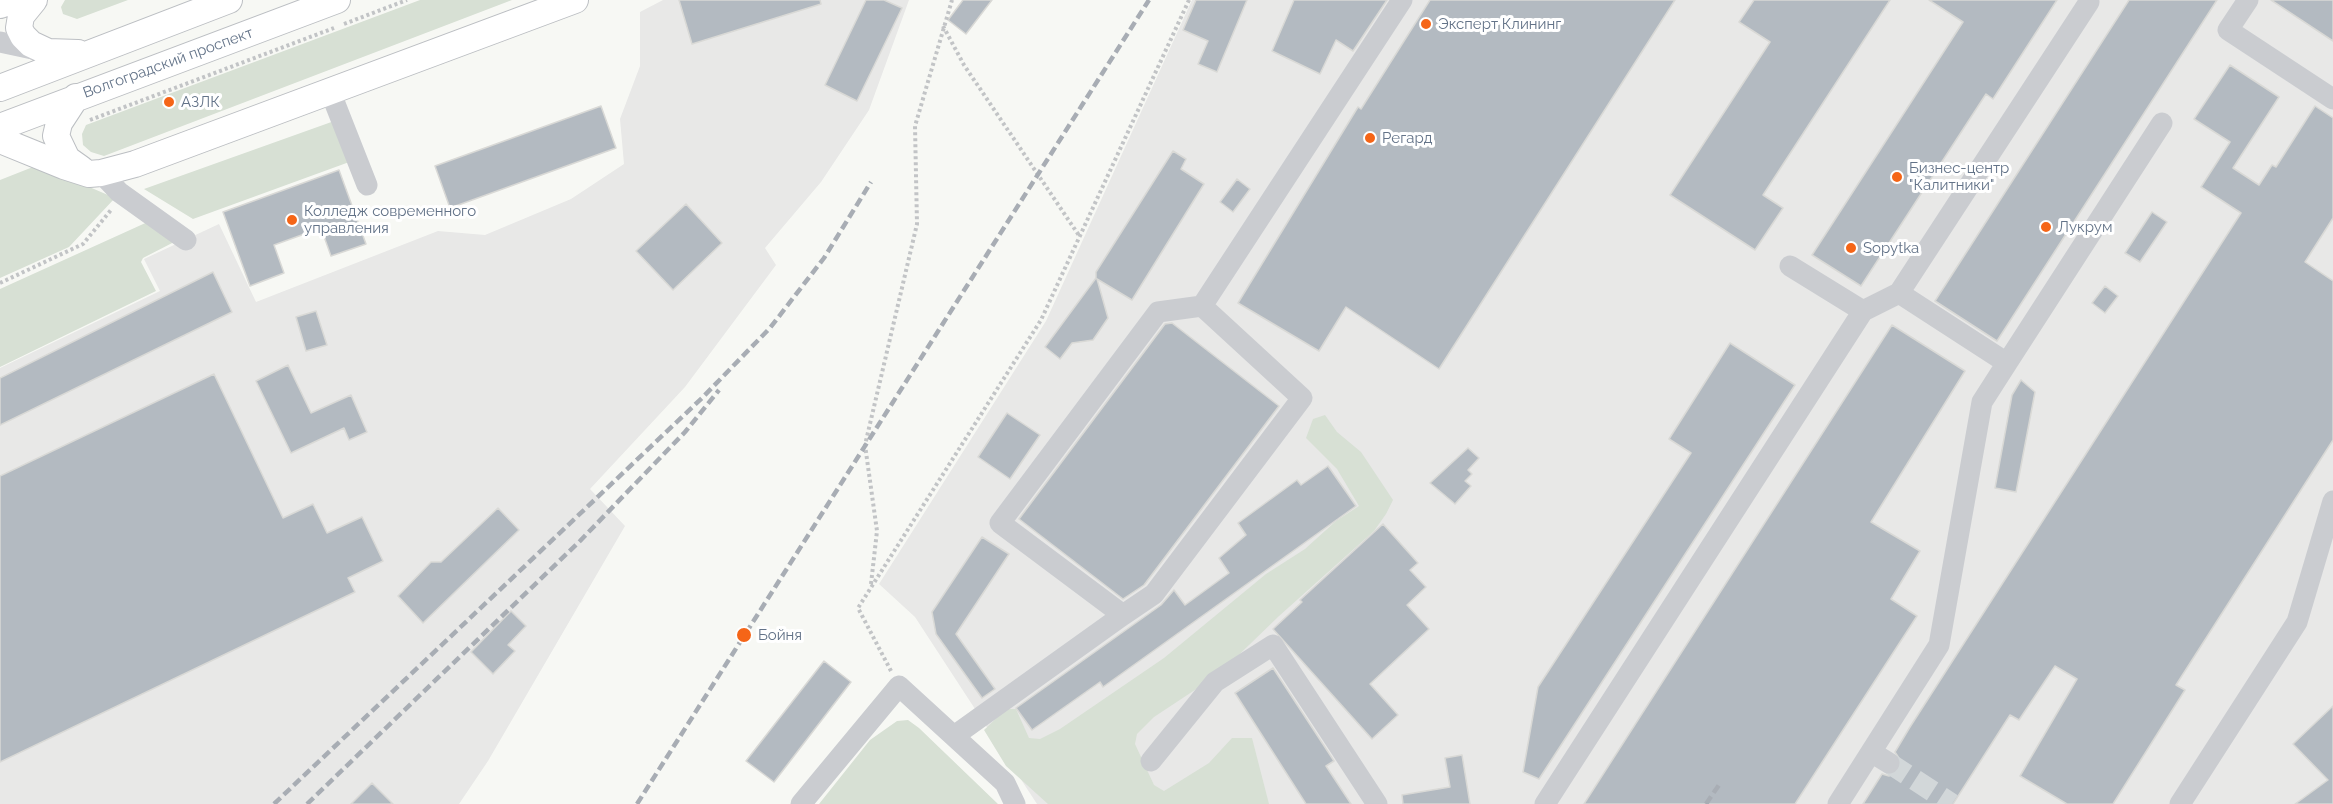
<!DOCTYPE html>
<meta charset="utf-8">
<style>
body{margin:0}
canvas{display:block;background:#f7f8f4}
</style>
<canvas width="2333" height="804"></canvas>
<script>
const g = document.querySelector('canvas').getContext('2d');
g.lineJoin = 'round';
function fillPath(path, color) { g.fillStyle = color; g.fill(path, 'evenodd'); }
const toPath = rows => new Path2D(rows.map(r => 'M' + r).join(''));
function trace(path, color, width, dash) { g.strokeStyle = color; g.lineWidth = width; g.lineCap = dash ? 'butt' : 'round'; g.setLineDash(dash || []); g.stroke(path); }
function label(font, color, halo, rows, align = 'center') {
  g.font = font + ' Raleway,sans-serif'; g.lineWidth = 6; g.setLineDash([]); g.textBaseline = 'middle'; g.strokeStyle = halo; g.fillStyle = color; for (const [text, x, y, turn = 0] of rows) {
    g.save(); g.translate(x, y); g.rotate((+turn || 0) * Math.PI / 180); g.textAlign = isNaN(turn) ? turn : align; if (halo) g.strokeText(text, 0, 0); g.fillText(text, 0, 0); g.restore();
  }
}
fillPath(toPath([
 [663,0,909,0,869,110,821,182,765,248,776,265,685,387,590,489,625,526,488,761,459,804,0,804,0,368,160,291,144,259,219,224,256,302,438,231,485,235,571,199,624,164,620,119,640,66,640,12],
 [1192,0,2333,0,2333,804,1037,804,915,617,879,584,1046,321]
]), '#e8e8e7');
fillPath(toPath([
 [65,0,128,0,77,19,63,14,61,7],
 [420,0,512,0,104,156,91,152,83,145,82,134,86,125],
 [337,120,352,161,193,219,144,189],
 [38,165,115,198,69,247,0,278,0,180],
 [152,220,178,240,143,258,141,262,156,291,0,367,0,289],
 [1325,415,1337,432,1361,452,1393,500,1386,514,1374,531,1279,616,1219,674,1154,717,1137,734,1135,744,1154,785,1164,791,1209,763,1232,738,1252,738,1269,804,1048,804,1006,766,984,730,1006,709,1016,709,1029,738,1040,739,1060,729,1164,658,1266,574,1305,549,1336,521,1359,506,1337,469,1306,438,1313,419],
 [908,720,919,728,998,804,819,804,870,740,897,721]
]), '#d7e0d4');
const building = toPath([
 [679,0,820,0,821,4,692,44,679,0],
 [866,0,884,0,902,8,857,101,825,85,866,0],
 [963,0,992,0,966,34,948,20,963,0],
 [1196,0,1247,0,1217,72,1198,64,1208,41,1183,30,1196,0],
 [1294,0,1387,0,1353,51,1336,40,1320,74,1272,51,1294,0],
 [1430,0,1675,0,1439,369,1346,307,1319,351,1238,303,1358,107,1361,109,1430,0],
 [1754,0,1890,0,1763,195,1783,208,1755,250,1670,195,1770,42,1739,22,1754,0],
 [1929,0,2057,0,1993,99,1986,94,1861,286,1812,255,1963,22,1929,0],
 [2129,0,2217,0,1997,341,1935,301,2129,0],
 [2271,0,2333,0,2333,41,2271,0],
 [2230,65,2279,97,2233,168,2259,185,2272,165,2276,167,2315,106,2333,118,2333,218,2305,262,2333,281,2333,440,2176,685,2185,690,2113,804,2067,804,2020,776,2077,679,2055,666,2019,720,2010,715,1953,804,1863,804,1882,774,1889,776,1900,770,1902,763,1895,752,1910,727,2241,213,2201,187,2230,142,2194,119,2230,65],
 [601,106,616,148,450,208,435,166,601,106],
 [1173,151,1186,159,1181,169,1204,184,1132,300,1097,279,1108,318,1093,340,1072,343,1060,359,1045,347,1096,278,1096,272,1173,151],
 [339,170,366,244,331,256,321,228,274,245,284,273,250,286,223,212,339,170],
 [1237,179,1250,189,1233,212,1220,202,1237,179],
 [686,204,722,243,673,290,636,251,686,204],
 [2152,212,2167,222,2140,262,2125,253,2152,212],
 [213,272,232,312,0,425,0,378,213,272],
 [2105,286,2118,296,2105,313,2092,303,2105,286],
 [316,311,327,345,306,351,296,317,316,311],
 [1172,323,1279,406,1144,585,1123,599,1019,519,1165,324,1172,323],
 [1892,325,1965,371,1871,522,1920,551,1891,599,1917,616,1795,804,1584,804,1892,325],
 [1730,343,1795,385,1539,779,1523,772,1538,687,1691,453,1669,439,1730,343],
 [288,365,311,413,351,395,367,432,349,440,344,428,291,453,256,381,288,365],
 [214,374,283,518,313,504,327,533,362,517,383,561,348,578,355,592,0,762,0,476,214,374],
 [2021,380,2035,392,2016,492,1995,488,2012,395,2021,380],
 [1007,413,1040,435,1010,479,978,457,1007,413],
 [1468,448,1479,458,1468,470,1472,474,1465,481,1471,486,1455,504,1430,483,1468,448],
 [1328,466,1356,506,1103,687,1100,682,1032,730,1016,708,1161,605,1174,590,1185,605,1229,573,1219,558,1246,535,1238,523,1297,480,1301,485,1328,466],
 [498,508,519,530,423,623,398,596,431,562,441,562,498,508],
 [1383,524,1418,563,1410,570,1426,587,1407,605,1429,629,1370,684,1398,715,1372,739,1273,629,1302,602,1300,600,1383,524],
 [982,537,1009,554,956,634,995,689,982,698,936,634,932,612,982,537],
 [511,611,526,626,508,645,515,651,493,674,471,652,511,611],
 [824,661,851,682,774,782,746,761,824,661],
 [1273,668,1334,761,1326,766,1351,804,1306,804,1235,693,1273,668],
 [2333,706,2333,804,2295,804,2328,780,2293,744,2333,706],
 [1462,755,1470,804,1403,804,1402,795,1450,787,1445,758,1462,755],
 [372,783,393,804,351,804,372,783]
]);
fillPath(building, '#b3bac1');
trace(building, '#d9d9d6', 1.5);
trace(toPath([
 [1889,763,1952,804]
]), '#d2d7d9', 21, [21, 10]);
const major = toPath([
 [34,0,21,16,19,28,23,36,31,44,48,52,78,53],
 [0,5,14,0],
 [0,88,229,0],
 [76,97,59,123,56,136,67,159,81,169],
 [0,127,337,0],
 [0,140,64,166,89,174,101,173,135,164,575,0]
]);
trace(major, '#bcbfc3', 28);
trace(toPath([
 [344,24,407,0],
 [943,26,964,65,1080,237],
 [90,120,334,28],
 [0,283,83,244,111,210],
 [871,584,877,531,865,445,917,224,915,126,952,0],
 [891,671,858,608,1041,320,1189,0]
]), '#c2c4c6', 4, [3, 3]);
trace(toPath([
 [2248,0,2228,30,2333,99],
 [0,42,42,51],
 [330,91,367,185],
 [101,173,119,192,186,240],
 [1790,266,1863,311],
 [1202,306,1302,398,1154,594,1123,615,1000,523,1158,312,1202,306,1402,0],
 [2007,363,2162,123],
 [954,736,1123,615],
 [1871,752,1889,763],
 [1151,761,1215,682,1273,645,1377,804],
 [801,804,899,686,1005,783,1015,804],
 [1545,804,1863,311,1899,293,2089,2],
 [1838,804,1939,645,1982,402,2007,363,1899,293],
 [2180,804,2297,622,2333,501]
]), '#caccd0', 21);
trace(major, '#fff', 26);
trace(toPath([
 [274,804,702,398,770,328,824,258,871,182],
 [307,804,580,541,685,432,719,390],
 [637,804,1149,0],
 [1706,804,1721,782]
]), '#a8adb4', 4.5, [9, 4.5]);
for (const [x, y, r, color] of [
 [1426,24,6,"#f56517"],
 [169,102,6,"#f56517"],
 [1370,138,6,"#f56517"],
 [1897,177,6,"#f56517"],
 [292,220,6,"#f56517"],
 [2046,227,6,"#f56517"],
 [1851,248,6,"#f56517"],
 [744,635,8,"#f56517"]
]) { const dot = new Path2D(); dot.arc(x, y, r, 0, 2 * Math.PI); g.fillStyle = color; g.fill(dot); trace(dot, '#fff', 2); }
label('15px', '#637388', '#fff', [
 ["Эксперт Клининг",1438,24],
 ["АЗЛК",181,102],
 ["Регард",1382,138],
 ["Бизнес-центр",1909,168],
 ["\"Калитники\"",1909,185],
 ["Колледж современного",304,211],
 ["управления",304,228],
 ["Лукрум",2058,227],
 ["Sopytka",1863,248],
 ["Бойня",758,635]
], 'left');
label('15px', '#637388', '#fff', [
 ["Волгоградский проспект",168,63,-20]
]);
</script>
